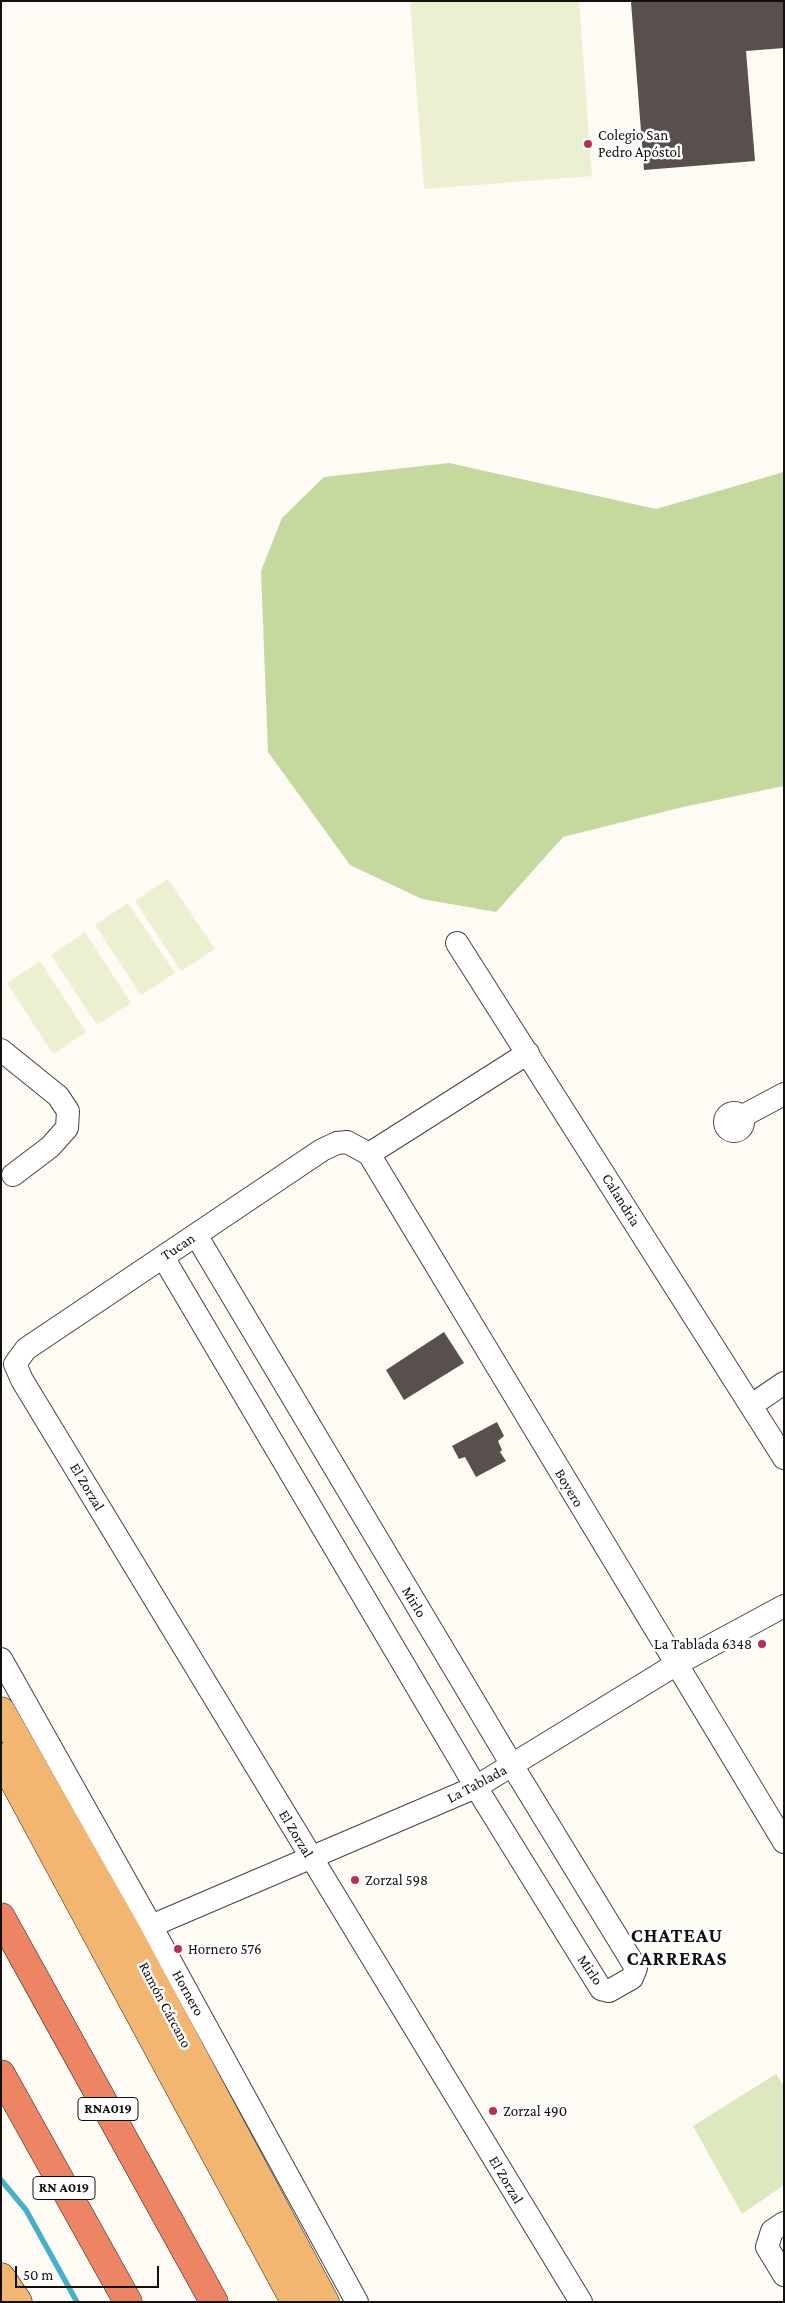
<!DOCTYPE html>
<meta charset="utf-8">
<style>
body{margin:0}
#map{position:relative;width:785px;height:2303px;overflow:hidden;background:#fefaf4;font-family:"Crimson Pro",serif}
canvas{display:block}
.frame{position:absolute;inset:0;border:2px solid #101010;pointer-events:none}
.scale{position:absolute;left:15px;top:2266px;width:144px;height:22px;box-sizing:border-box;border:2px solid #101010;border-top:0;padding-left:6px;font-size:15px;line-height:18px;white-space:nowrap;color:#101010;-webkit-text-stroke:4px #fff;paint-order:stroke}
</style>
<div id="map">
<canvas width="785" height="2303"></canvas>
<div class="frame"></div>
<div class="scale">50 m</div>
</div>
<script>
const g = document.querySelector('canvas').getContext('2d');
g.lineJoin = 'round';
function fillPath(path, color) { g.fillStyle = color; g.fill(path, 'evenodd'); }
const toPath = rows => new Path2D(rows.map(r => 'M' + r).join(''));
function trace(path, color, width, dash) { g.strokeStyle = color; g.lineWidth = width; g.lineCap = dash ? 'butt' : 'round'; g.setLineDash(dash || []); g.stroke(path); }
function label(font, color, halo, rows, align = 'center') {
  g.font = font + ' "Crimson Pro",serif'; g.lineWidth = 5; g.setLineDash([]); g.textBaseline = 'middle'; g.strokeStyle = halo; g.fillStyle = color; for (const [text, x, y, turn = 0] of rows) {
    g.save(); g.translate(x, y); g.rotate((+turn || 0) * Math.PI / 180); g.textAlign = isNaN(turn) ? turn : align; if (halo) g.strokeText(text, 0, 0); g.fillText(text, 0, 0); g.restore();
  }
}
fillPath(toPath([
 [776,2074,784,2086,784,2185,742,2214,693,2126]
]), '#dde8bf');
fillPath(toPath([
 [449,463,656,509,784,472,784,786,683,807,563,837,496,912,422,899,350,865,268,752,261,571,282,518,324,477]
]), '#c5d89e');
fillPath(toPath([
 [410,1,579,1,592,176,424,189],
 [168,879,215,949,181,971,135,901],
 [128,903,175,973,141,995,95,925],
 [85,932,131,1003,97,1025,51,955],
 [40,961,86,1032,53,1054,7,983]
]), '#ecf0d0');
trace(toPath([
 [1,2180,26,2210,77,2302]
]), '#45b0c7', 5.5);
fillPath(toPath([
 [644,1,784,1,784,48,746,51,755,161,644,170,631,2],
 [444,1332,464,1363,404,1400,386,1370],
 [497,1422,504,1436,498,1441,502,1450,500,1452,506,1461,476,1477,465,1457,459,1459,452,1446]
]), '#594f4d');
const minor = toPath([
 [457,943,784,1458],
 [1,1050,58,1096,68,1111,67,1128,50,1147,13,1175],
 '725 1122a9 9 0 1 1 18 0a9 9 0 1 1-18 0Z',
 [741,1117,784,1094],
 [369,1154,528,1053],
 [163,1257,476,1787,601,1989,609,1991,632,1978,636,1968,512,1765,196,1235],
 [752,1405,784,1383],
 [1,1659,151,1926,357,2302],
 [151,1926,476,1787,675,1665,784,1606],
 [784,2223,772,2231,767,2247,784,2275],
 [581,2302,22,1380,15,1364,26,1349,322,1150,337,1143,347,1142,369,1154,784,1842]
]);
const major = toPath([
 [1,1711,128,1934,325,2302],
 [1,1757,295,2302],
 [1,2277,18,2302]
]);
const highway = toPath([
 [1,1917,214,2302],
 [1,2074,128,2302]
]);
trace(minor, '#434343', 24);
trace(major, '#212121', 29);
trace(highway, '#212121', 29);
trace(minor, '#fff', 22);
trace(major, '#f2b671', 28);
trace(highway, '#ed8464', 28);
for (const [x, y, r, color] of [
 [588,144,5,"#bb2e54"],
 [762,1644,5,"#bb2e54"],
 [355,1880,5,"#bb2e54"],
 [178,1949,5,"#bb2e54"],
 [493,2111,5,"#bb2e54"]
]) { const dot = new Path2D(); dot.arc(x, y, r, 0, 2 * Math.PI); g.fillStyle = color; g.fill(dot); trace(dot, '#fff', 2); }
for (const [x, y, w] of [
 [108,2109,60],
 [64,2188,62]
]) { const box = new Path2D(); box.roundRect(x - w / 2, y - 11.5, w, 23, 4); g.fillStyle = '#fff'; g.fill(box); trace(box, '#101010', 1); }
label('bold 14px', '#101010', null, [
 ["RNA019",108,2109],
 ["RN A019",64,2188]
]);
label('15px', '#101010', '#fff', [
 ["Colegio San",598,135],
 ["Pedro Apóstol",598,152],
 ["La Tablada 6348",752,1644,"right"],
 ["Zorzal 598",365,1880],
 ["Hornero 576",188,1949],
 ["Zorzal 490",503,2111]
], 'left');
label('15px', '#101010', '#fff', [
 ["Calandria",621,1200,58],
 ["Tucan",178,1247,-33],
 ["El Zorzal",87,1487,59],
 ["Boyero",569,1488,59],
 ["Mirlo",414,1602,59],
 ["La Tablada",477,1784,-28],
 ["El Zorzal",296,1834,59],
 ["Mirlo",590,1970,56],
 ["Hornero",188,1993,61],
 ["Ramón Cárcano",165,2005,62],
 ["El Zorzal",506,2180,59]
]);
g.letterSpacing = '1px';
label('bold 20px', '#101010', '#fff', [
 ["CHATEAU",677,1936],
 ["CARRERAS",677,1959]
]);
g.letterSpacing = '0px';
</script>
